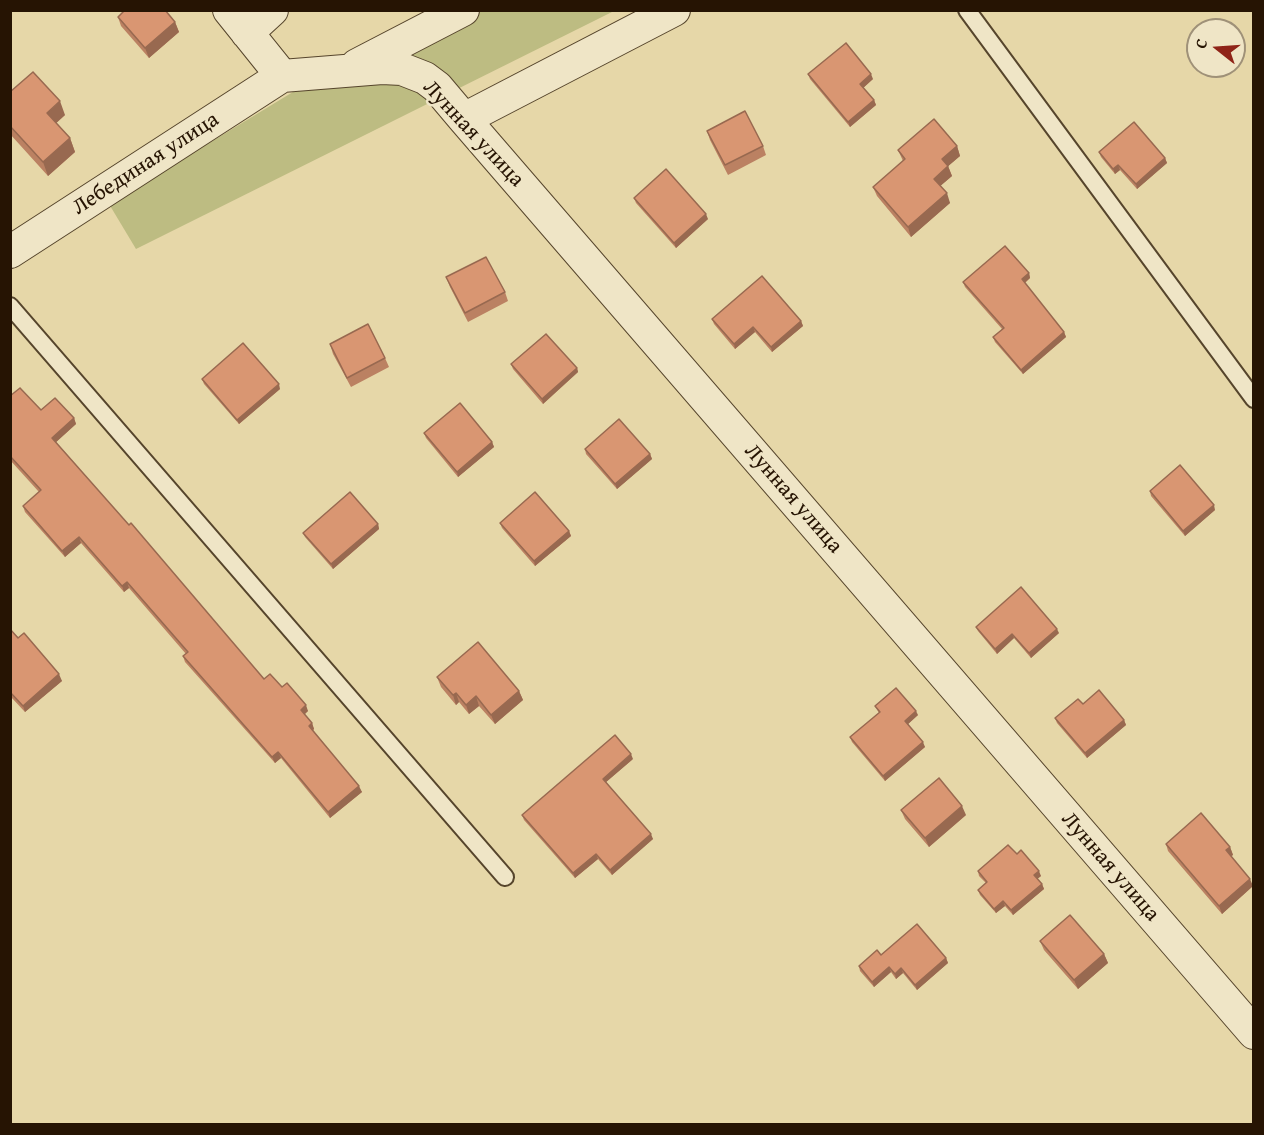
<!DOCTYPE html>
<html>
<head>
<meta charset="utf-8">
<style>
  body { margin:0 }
  #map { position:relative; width:1264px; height:1135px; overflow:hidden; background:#e6d7a8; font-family:"Gentium Book Plus",serif }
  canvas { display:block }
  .frame { position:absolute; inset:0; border:12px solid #261403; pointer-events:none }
  .north { position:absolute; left:1186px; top:18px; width:60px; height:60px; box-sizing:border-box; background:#efe5c6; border:2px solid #9f9178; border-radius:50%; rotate:287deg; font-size:16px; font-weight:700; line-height:24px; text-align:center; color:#261403 }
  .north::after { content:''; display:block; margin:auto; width:21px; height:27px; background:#8f2418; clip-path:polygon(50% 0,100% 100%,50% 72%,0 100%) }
</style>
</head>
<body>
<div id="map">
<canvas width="1264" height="1135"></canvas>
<div class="frame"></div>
<div class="north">С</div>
</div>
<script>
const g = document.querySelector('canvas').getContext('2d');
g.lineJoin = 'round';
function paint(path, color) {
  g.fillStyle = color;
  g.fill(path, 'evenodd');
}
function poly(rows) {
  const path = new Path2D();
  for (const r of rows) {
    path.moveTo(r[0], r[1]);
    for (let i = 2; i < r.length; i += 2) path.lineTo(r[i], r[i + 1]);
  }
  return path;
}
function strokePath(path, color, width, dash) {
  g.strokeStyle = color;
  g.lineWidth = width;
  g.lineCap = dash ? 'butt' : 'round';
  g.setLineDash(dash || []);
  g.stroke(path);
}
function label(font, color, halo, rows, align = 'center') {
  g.font = font + ' "Gentium Book Plus",serif';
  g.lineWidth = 5;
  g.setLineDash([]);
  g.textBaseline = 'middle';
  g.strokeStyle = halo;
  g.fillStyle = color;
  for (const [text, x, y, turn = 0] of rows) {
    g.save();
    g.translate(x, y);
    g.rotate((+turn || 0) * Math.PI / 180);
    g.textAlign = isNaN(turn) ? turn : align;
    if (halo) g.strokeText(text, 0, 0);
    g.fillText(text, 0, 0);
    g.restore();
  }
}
const green = poly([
  [445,11,614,11,136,249,109,204,329,70]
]);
const service = poly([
  [967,10,1254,399],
  [10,306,505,877]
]);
const minor = poly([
  [229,10,282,76],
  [247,33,272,10],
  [357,65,463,10],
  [464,119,674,10],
  [10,252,282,76,382,68,402,69,425,78,437,87,464,119,1254,1033]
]);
const wall = poly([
  [118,17,175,22,179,32,149,58,121,26],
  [808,74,873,79,863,88,874,100,876,105,850,127,810,79],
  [10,92,65,115,56,123,70,138,75,152,48,176,10,134],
  [707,131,763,146,766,155,728,175,710,140],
  [957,146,960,156,948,166,952,176,940,186,950,203,911,237,877,196,873,187,903,161,898,150],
  [1099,152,1165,158,1167,163,1137,189,1120,170,1115,174,1101,157],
  [634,198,708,219,676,248,636,203],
  [1029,273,1030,278,1025,283,1064,332,1066,337,1023,374,995,342,993,337,1002,329,965,287,963,282],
  [446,277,505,292,508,301,468,322,450,287],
  [712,319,801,321,803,326,772,352,755,332,735,349,714,324],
  [330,344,385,358,389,367,351,387,333,354],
  [511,364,577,368,578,372,543,404,513,369],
  [202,379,280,389,239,424,204,384],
  [10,396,41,410,74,418,76,424,56,442,264,679,282,687,308,711,304,714,312,723,314,729,313,730,362,792,330,818,281,758,275,763,185,662,183,656,186,654,129,588,124,592,81,543,65,557,25,512,23,506,39,492,10,460],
  [424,433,492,442,494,447,458,477,426,438],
  [585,449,650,454,652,459,617,489,586,454],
  [1150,491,1215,510,1185,536,1151,496],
  [500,523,569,531,571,536,535,566,502,528],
  [378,524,379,529,333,569,305,537,303,533],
  [976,627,1059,633,1031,658,1014,638,997,654,978,631],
  [10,629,62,681,25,712,10,696],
  [437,677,519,691,523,700,495,724,479,706,469,714,459,702,456,705,441,687],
  [875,706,918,715,908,724,925,747,885,781,852,742,850,737,879,713],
  [1055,718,1124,720,1126,725,1087,758,1057,723],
  [633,759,606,782,653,839,612,875,598,859,575,878,524,820,522,815],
  [901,810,966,815,929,847,905,819],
  [1166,844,1230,847,1233,855,1231,856,1253,886,1222,914,1168,851],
  [1017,854,1041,876,1037,879,1042,884,1044,889,1013,915,1005,906,996,913,980,895,978,890,986,883,979,876,978,871],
  [1040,941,1104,954,1108,963,1078,989,1044,950],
  [881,955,946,958,948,963,917,990,903,973,896,979,891,972,874,987,860,971,859,966]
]);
const shadedWall = poly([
  [175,22,179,32,149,58,145,48],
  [871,74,873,79,862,89,860,84],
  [874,100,876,105,850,127,848,122],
  [60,101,65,115,52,127,47,113],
  [70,138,75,152,48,176,43,162],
  [957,146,960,156,946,168,942,159],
  [1165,158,1167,163,1137,189,1136,184],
  [1118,165,1120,170,1115,174,1113,169],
  [948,166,952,176,938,188,934,179],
  [947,193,950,203,911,237,908,227],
  [706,214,708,219,676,248,674,243],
  [1029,273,1030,278,1023,284,1022,279],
  [801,321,803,326,772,352,771,347],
  [753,327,755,332,735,349,734,344],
  [1064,332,1066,337,1023,374,1021,370],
  [577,368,578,372,543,404,542,399],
  [279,384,280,389,239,424,237,420],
  [74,418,76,424,54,444,52,438],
  [492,442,494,447,458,477,457,472],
  [650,454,652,459,617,489,615,484],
  [1214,505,1215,510,1185,536,1183,531],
  [378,524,379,529,333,569,331,564],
  [569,531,571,536,535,566,534,561],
  [79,537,81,543,65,557,62,551],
  [127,582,129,588,124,592,122,586],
  [1057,629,1059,633,1031,658,1029,653],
  [1012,634,1014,638,997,654,995,649],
  [59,674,62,681,25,712,23,706],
  [519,691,523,700,495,724,491,715],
  [456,693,459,702,456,705,453,695],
  [476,696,479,706,469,714,466,705],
  [306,705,308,711,303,716,301,710],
  [916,711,918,715,907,725,905,721],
  [1124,720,1126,725,1087,758,1085,753],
  [312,723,314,729,311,732,309,726],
  [923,742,925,747,885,781,883,776],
  [278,752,281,758,275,763,272,757],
  [631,754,633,759,605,783,603,779],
  [359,786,362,792,330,818,328,812],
  [962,806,966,815,929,847,925,838],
  [651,834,653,839,612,875,610,870],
  [1230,847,1233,855,1228,858,1226,850],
  [596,854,598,859,575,878,573,873],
  [1039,871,1041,876,1036,880,1034,875],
  [1250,879,1253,886,1222,914,1219,906],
  [1042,884,1044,889,1013,915,1011,910],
  [1003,901,1005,906,996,913,994,909],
  [1104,954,1108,963,1078,989,1074,980],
  [946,958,948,963,917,990,915,985],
  [889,967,891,972,874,987,872,982],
  [901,968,903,973,896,979,895,974]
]);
const building = poly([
  [125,10,165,10,175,22,145,48,118,17,125,10],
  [846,43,871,74,860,84,874,100,848,122,808,74,846,43],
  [33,72,60,101,47,113,70,138,43,162,10,126,10,92,33,72],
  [745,111,763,146,725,165,707,131,745,111],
  [934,119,957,146,942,159,948,166,934,179,947,193,908,227,873,187,905,159,898,150,934,119],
  [1134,122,1165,158,1136,184,1118,165,1113,169,1099,152,1134,122],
  [666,169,706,214,674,243,634,198,666,169],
  [1005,246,1029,273,1022,279,1064,332,1021,370,993,337,1004,328,963,282,1005,246],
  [486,257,505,292,465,313,446,277,486,257],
  [762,276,801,321,771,347,753,327,734,344,712,319,762,276],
  [368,324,385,358,347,378,330,344,368,324],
  [546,334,577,368,542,399,511,364,546,334],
  [243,343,279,384,237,420,202,379,243,343],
  [20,388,41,410,55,398,74,418,52,438,129,525,131,523,264,679,270,674,282,687,287,683,306,705,301,710,312,723,309,726,359,786,328,812,278,752,272,757,183,656,188,652,127,582,122,586,79,537,62,551,23,506,41,490,10,456,10,396,20,388],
  [460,403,492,442,457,472,424,433,460,403],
  [619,419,650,454,615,484,585,449,619,419],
  [1180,465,1214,505,1183,531,1150,491,1180,465],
  [350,492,378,524,331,564,303,533,350,492],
  [535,492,569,531,534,561,500,523,535,492],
  [1021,587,1057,629,1029,653,1012,634,995,649,976,627,1021,587],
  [10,629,18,638,24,633,59,674,23,706,10,692,10,629],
  [478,642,519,691,491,715,476,696,466,705,456,693,453,695,437,677,478,642],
  [896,688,916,711,905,721,923,742,883,776,850,737,880,712,875,706,896,688],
  [1099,690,1124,720,1085,753,1055,718,1078,699,1083,704,1099,690],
  [615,735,631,754,603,779,651,834,610,870,596,854,573,873,522,815,615,735],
  [939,778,962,806,925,838,901,810,939,778],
  [1201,813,1230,847,1226,850,1250,879,1219,906,1166,844,1201,813],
  [1008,845,1017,854,1021,850,1039,871,1034,875,1042,884,1011,910,1003,901,994,909,978,890,987,882,978,871,1008,845],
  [1070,915,1104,954,1074,980,1040,941,1070,915],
  [917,924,946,958,915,985,901,968,895,974,889,967,872,982,859,966,877,950,881,955,917,924]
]);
const streetNames = [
  ["Лунная улица",473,134,47],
  ["Лебединая улица",146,164,-33],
  ["Лунная улица",793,499,49],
  ["Лунная улица",1110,867,49]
];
paint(green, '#bdbc82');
strokePath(service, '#56452c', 20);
strokePath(minor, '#56452c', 34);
strokePath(service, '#efe5c6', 16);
strokePath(minor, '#efe5c6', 32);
paint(wall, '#bb8162');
paint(shadedWall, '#986950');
paint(building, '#d99672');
strokePath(building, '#986950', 1.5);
label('22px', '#261403', '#efe5c6', streetNames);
</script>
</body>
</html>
